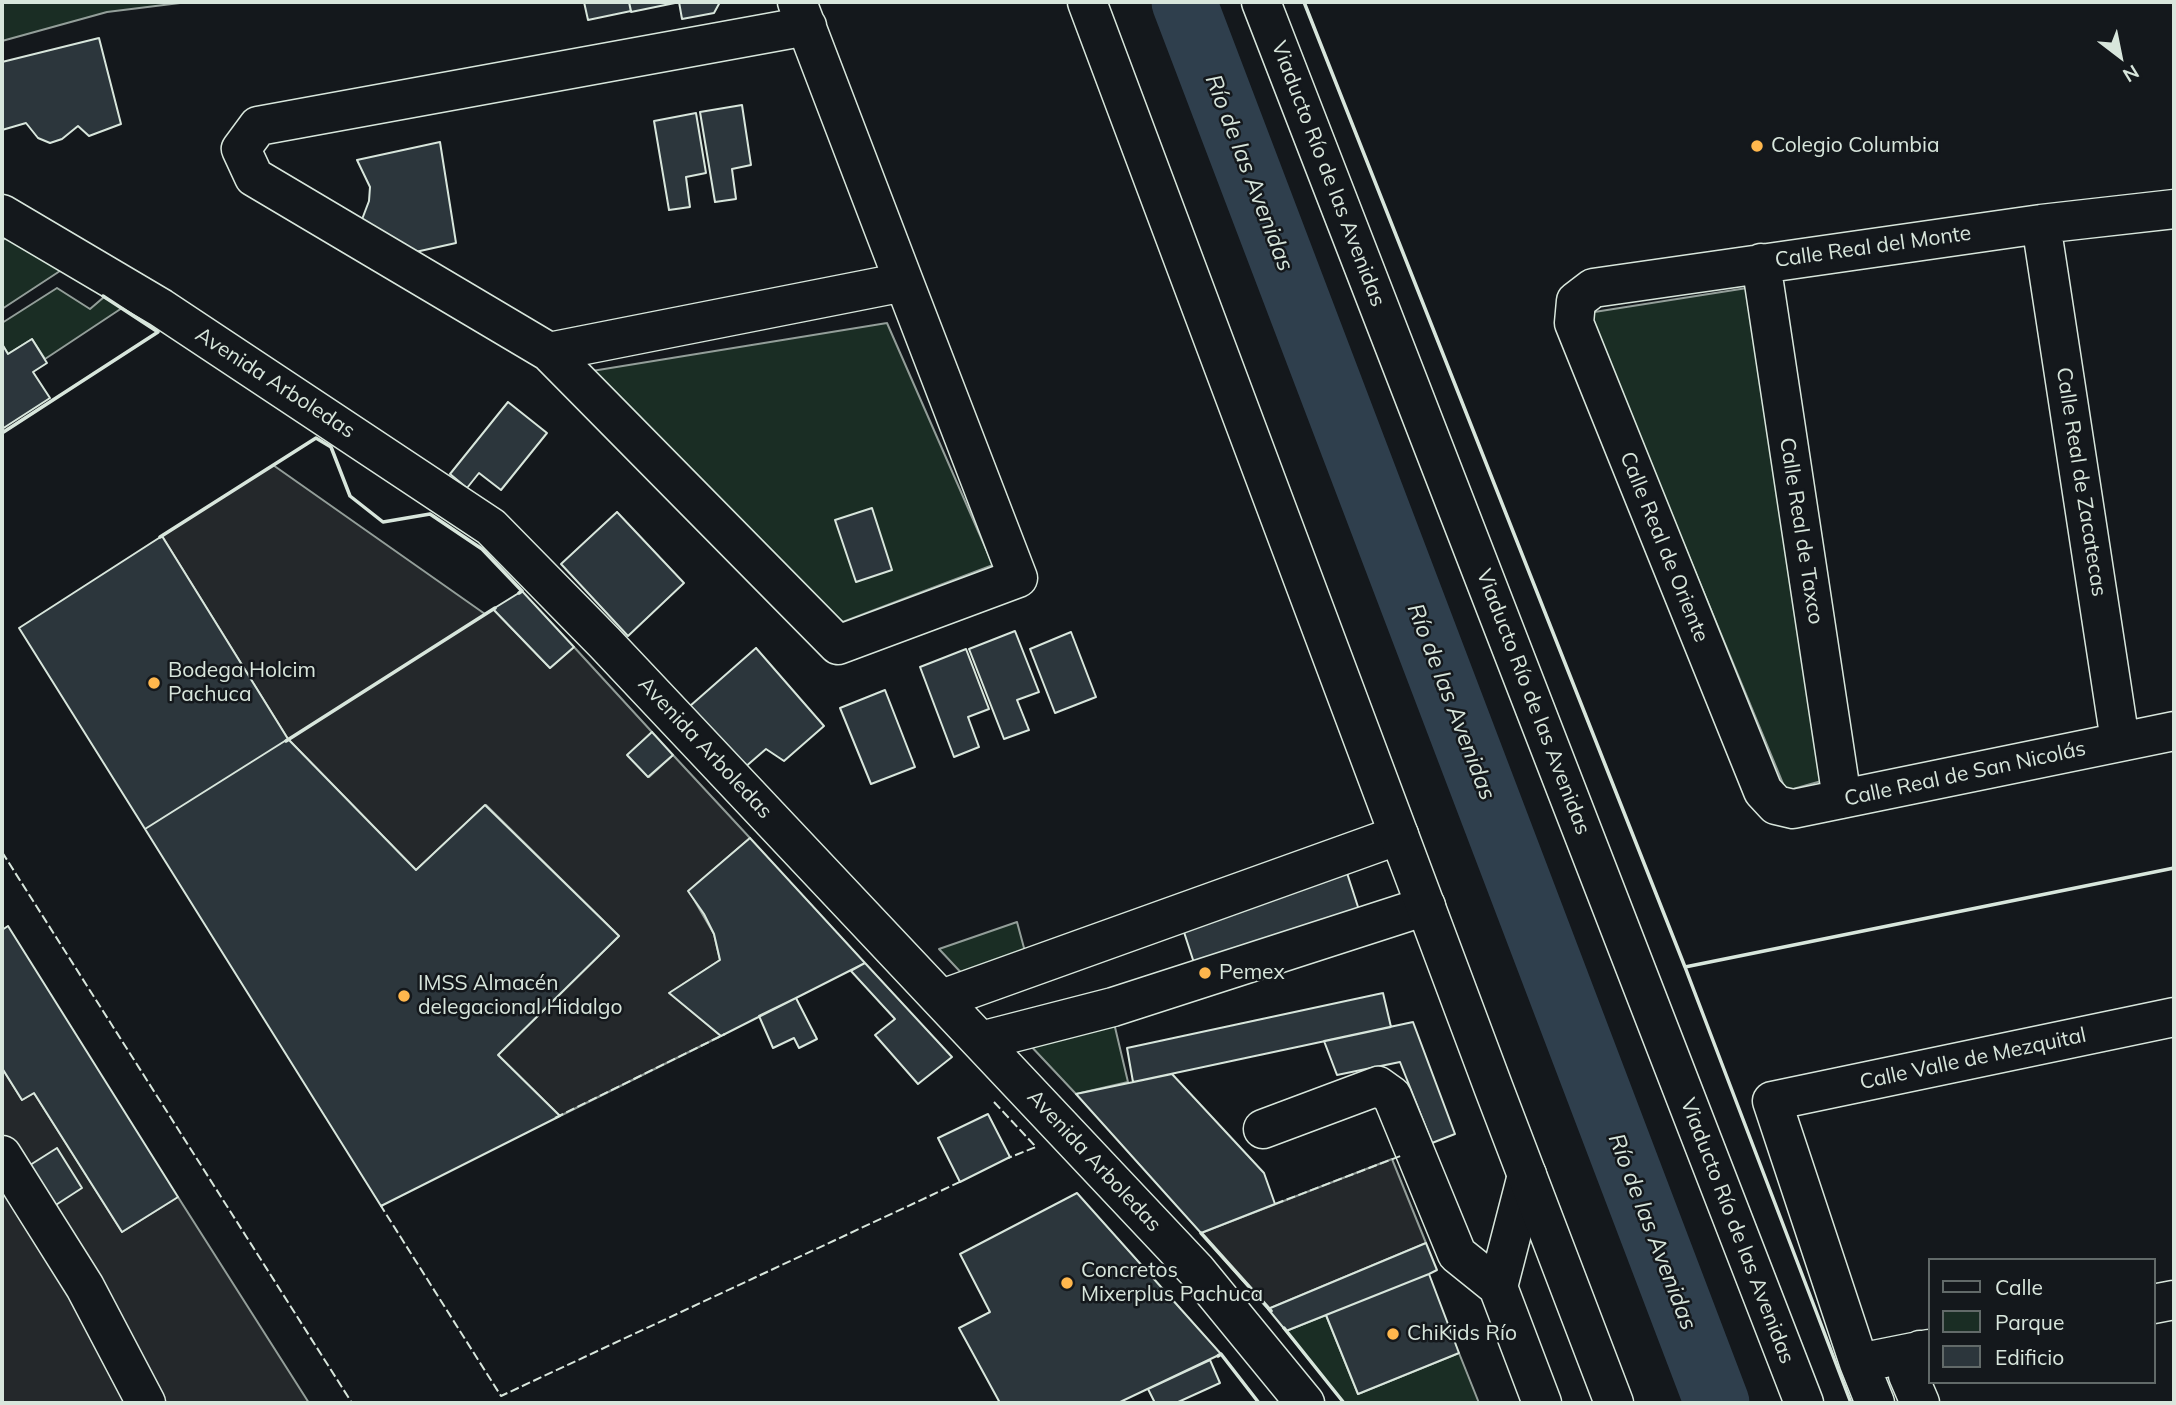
<!DOCTYPE html>
<html>
<head>
<meta charset="utf-8">
<style>
  body { margin:0 }
  #map { position:relative; width:2176px; height:1405px; overflow:hidden; background:#14181c; font-family:Mulish,sans-serif }
  canvas { display:block }
  .frame { position:absolute; inset:0; border:4px solid #d8e6dc; pointer-events:none }
  .legend { position:absolute; left:1928px; top:1258px; width:228px; height:126px; box-sizing:border-box; background:#14181c; border:2px solid #626a69; margin:0; padding:9px 12px; list-style:none; font-size:21px; color:#d8e6dc }
  .legend li { display:flex; align-items:center; gap:14px; height:35px }
  .legend b { width:35px; border:2px solid #626a69 }
  .north { position:absolute; left:2085px; top:21px; width:70px; height:70px; -webkit-text-stroke:5px #14181c; paint-order:stroke; rotate:148deg; font-size:19px; font-weight:700; line-height:28px; text-align:center; color:#d8e6dc }
  .north::after { content:''; display:block; margin:auto; width:24px; height:32px; background:#d8e6dc; clip-path:polygon(50% 0,100% 100%,50% 72%,0 100%) }
</style>
</head>
<body>
<div id="map">
<canvas width="2176" height="1405"></canvas>
<div class="frame"></div>
<ul class="legend">
<li><b style="height:9px;background:#14181c"></b>Calle</li>
<li><b style="height:19px;background:#1a2d24"></b>Parque</li>
<li><b style="height:19px;background:#2c363c"></b>Edificio</li>
</ul>
<div class="north">N</div>
</div>
<script>
const g = document.querySelector('canvas').getContext('2d');
g.lineJoin = 'round';
function paint(path, color) {
  g.fillStyle = color;
  g.fill(path, 'evenodd');
}
function poly(rows) {
  const path = new Path2D();
  for (const r of rows) {
    path.moveTo(r[0], r[1]);
    for (let i = 2; i < r.length; i += 2) path.lineTo(r[i], r[i + 1]);
  }
  return path;
}
function strokePath(path, color, width, dash) {
  g.strokeStyle = color;
  g.lineWidth = width;
  g.lineCap = dash ? 'butt' : 'round';
  g.setLineDash(dash || []);
  g.stroke(path);
}
function label(font, color, halo, rows, align = 'center') {
  g.font = font + ' Mulish,sans-serif';
  g.lineWidth = 5;
  g.setLineDash([]);
  g.textBaseline = 'middle';
  g.strokeStyle = halo;
  g.fillStyle = color;
  for (const [text, x, y, turn = 0] of rows) {
    g.save();
    g.translate(x, y);
    g.rotate((+turn || 0) * Math.PI / 180);
    g.textAlign = isNaN(turn) ? turn : align;
    if (halo) g.strokeText(text, 0, 0);
    g.fillText(text, 0, 0);
    g.restore();
  }
}
const green = poly([
  [2,2,188,2,107,12,2,41,2,2],
  [10,234,63,269,2,309,2,241,10,234],
  [57,288,90,309,104,297,122,308,45,359,32,339,8,354,2,344,2,323,57,288],
  [1747,288,1825,780,1786,791,1588,313,1747,288],
  [887,323,993,565,840,623,592,371,887,323],
  [1017,922,1027,959,967,979,939,949,1017,922],
  [1114,1023,1128,1082,1076,1094,1028,1043,1114,1023],
  [1326,1315,1358,1394,1459,1353,1479,1403,1344,1403,1286,1331,1326,1315]
]);
const parking = poly([
  [273,465,485,614,493,609,550,668,574,647,652,732,628,756,649,777,673,755,750,838,689,891,714,934,720,960,670,993,721,1036,560,1116,498,1055,619,936,486,805,416,870,288,739,162,536,273,465],
  [2,1068,22,1100,34,1093,122,1232,178,1197,309,1403,2,1403,2,1068],
  [1392,1159,1426,1243,1268,1309,1201,1233,1392,1159]
]);
const river = poly([
  [1184,2,1717,1403]
]);
const building = poly([
  [584,2,629,2,631,11,588,20,584,2],
  [629,2,674,2,675,3,631,12,629,2],
  [679,2,720,2,714,13,682,19,679,2],
  [99,38,121,124,89,136,78,126,62,139,50,143,38,138,26,123,2,130,2,62,99,38],
  [742,105,751,165,732,169,736,199,715,202,700,112,742,105],
  [696,113,706,173,686,177,690,207,669,210,654,121,696,113],
  [440,142,456,243,411,253,361,222,369,201,370,187,357,160,440,142],
  [32,339,47,363,33,372,50,398,2,429,2,344,8,354,32,339],
  [508,402,547,433,501,490,479,473,467,488,450,474,508,402],
  [872,508,892,570,856,582,835,520,872,508],
  [617,512,684,583,628,636,561,564,617,512],
  [162,536,288,739,145,829,19,628,162,536],
  [522,591,574,647,550,668,493,609,522,591],
  [1015,631,1039,692,1017,700,1029,730,1004,739,969,649,1015,631],
  [1071,632,1096,697,1055,713,1030,649,1071,632],
  [756,648,824,726,784,761,766,749,744,768,690,706,756,648],
  [966,649,989,709,968,717,979,747,954,757,920,667,966,649],
  [885,690,915,767,871,784,840,708,885,690],
  [652,732,673,755,648,777,627,755,652,732],
  [288,739,416,870,485,805,619,936,498,1055,560,1116,381,1206,145,829,288,739],
  [750,838,865,963,721,1036,669,993,720,960,714,934,704,914,688,891,750,838],
  [1347,873,1359,910,1195,966,1183,929,1347,873],
  [8,926,178,1197,122,1232,34,1093,22,1100,2,1068,2,930,8,926],
  [865,963,952,1057,918,1084,875,1035,895,1019,851,971,865,963],
  [1383,993,1391,1027,1133,1082,1127,1048,1383,993],
  [796,998,817,1039,799,1048,794,1038,773,1048,759,1016,796,998],
  [1413,1022,1455,1134,1432,1143,1400,1062,1337,1075,1324,1041,1413,1022],
  [1172,1074,1264,1173,1275,1204,1201,1233,1076,1094,1172,1074],
  [988,1114,1010,1157,960,1182,938,1138,988,1114],
  [57,1148,82,1188,45,1212,19,1172,57,1148],
  [1077,1193,1221,1354,1118,1403,1000,1403,959,1328,990,1312,960,1254,1077,1193],
  [1426,1243,1437,1270,1429,1274,1286,1331,1268,1309,1426,1243],
  [1429,1274,1459,1353,1358,1394,1326,1315,1429,1274],
  [1210,1360,1220,1383,1176,1403,1155,1403,1148,1389,1210,1360]
]);
const minor = poly([
  [797,2,904,282,1018,578,838,645,549,352,254,177,241,149,258,126,807,26],
  [2174,209,2041,224,1593,288,1576,301,1574,323,1763,791,1776,805,1793,809,2174,731],
  [2,214,161,308,491,527,605,643,1196,1270,1305,1403],
  [2041,224,2120,741],
  [1761,263,1842,799],
  [549,352,904,282],
  [942,999,1399,835],
  [981,1041,1113,1007,1426,906],
  [1263,1129,1378,1086,1392,1096,1457,1254,1498,1287],
  [2,1155,85,1287,146,1403],
  [1527,1175,1498,1287,1542,1403],
  [2153,1304,2174,1300],
  [1859,1363,1929,1349],
  [1875,1403,1859,1363,1772,1101,2174,1017],
  [1920,1403,1908,1375,1920,1350]
]);
const major = poly([
  [1087,2,1494,1089,1614,1403],
  [1261,2,1804,1403]
]);
const fence = poly([
  [2,852,352,1403],
  [994,1102,1036,1147,1008,1158],
  [555,1118,725,1034],
  [1275,1204,1403,1155],
  [383,1205,381,1206,501,1396,964,1180]
]);
const wall = poly([
  [1304,2,1685,967,2174,868],
  [2,433,158,332,103,296],
  [160,537,316,438,331,447,350,496,383,522,430,514,482,549,522,591,519,593],
  [286,741,495,608],
  [1685,967,1851,1403],
  [1201,1233,1271,1311],
  [1284,1328,1344,1403],
  [1218,1356,1221,1354,1259,1403]
]);
const markers = [
  [1757,146,7,"#ffb74d"],
  [154,683,7,"#ffb74d"],
  [1205,973,7,"#ffb74d"],
  [404,996,7,"#ffb74d"],
  [1067,1283,7,"#ffb74d"],
  [1393,1334,7,"#ffb74d"]
];
const poiNames = [
  ["Colegio Columbia",1771,146],
  ["Bodega Holcim",168,671],
  ["Pachuca",168,695],
  ["Pemex",1219,973],
  ["IMSS Almacén",418,984],
  ["delegacional Hidalgo",418,1008],
  ["Concretos",1081,1271],
  ["Mixerplus Pachuca",1081,1295],
  ["ChiKids Río",1407,1334]
];
const streetNames = [
  ["Viaducto Río de las Avenidas",1328,174,69],
  ["Calle Real del Monte",1873,247,-8],
  ["Avenida Arboledas",275,383,33],
  ["Calle Real de Zacatecas",2081,482,81],
  ["Calle Real de Taxco",1801,531,81],
  ["Calle Real de Oriente",1664,547,68],
  ["Viaducto Río de las Avenidas",1533,702,69],
  ["Avenida Arboledas",705,748,47],
  ["Calle Real de San Nicolás",1965,774,-12],
  ["Calle Valle de Mezquital",1973,1059,-12],
  ["Avenida Arboledas",1094,1161,47],
  ["Viaducto Río de las Avenidas",1737,1231,69]
];
const waterNames = [
  ["Río de las Avenidas",1249,173,69],
  ["Río de las Avenidas",1451,702,69],
  ["Río de las Avenidas",1652,1232,69]
];
paint(green, '#1a2d24');
strokePath(green, '#939e99', 2);
paint(parking, '#24282b');
strokePath(parking, '#939e99', 2);
strokePath(river, '#2f3f4d', 65);
paint(building, '#2c363c');
strokePath(building, '#d8e6dc', 2);
strokePath(minor, '#d8e6dc', 41);
strokePath(major, '#d8e6dc', 41);
strokePath(minor, '#14181c', 38);
strokePath(major, '#14181c', 38);
strokePath(fence, '#d8e6dc', 2, [9, 3.5]);
strokePath(wall, '#d8e6dc', 3.5);
for (const [x, y, r, color] of markers) {
  const dot = new Path2D();
  dot.arc(x, y, r, 0, 2 * Math.PI);
  g.fillStyle = color;
  g.fill(dot);
  strokePath(dot, '#14181c', 2.5);
}
label('21px', '#d8e6dc', '#14181c', poiNames, 'left');
label('21px', '#d8e6dc', '#14181c', streetNames);
label('italic 23px', '#d8e6dc', '#14181c', waterNames);
</script>
</body>
</html>
